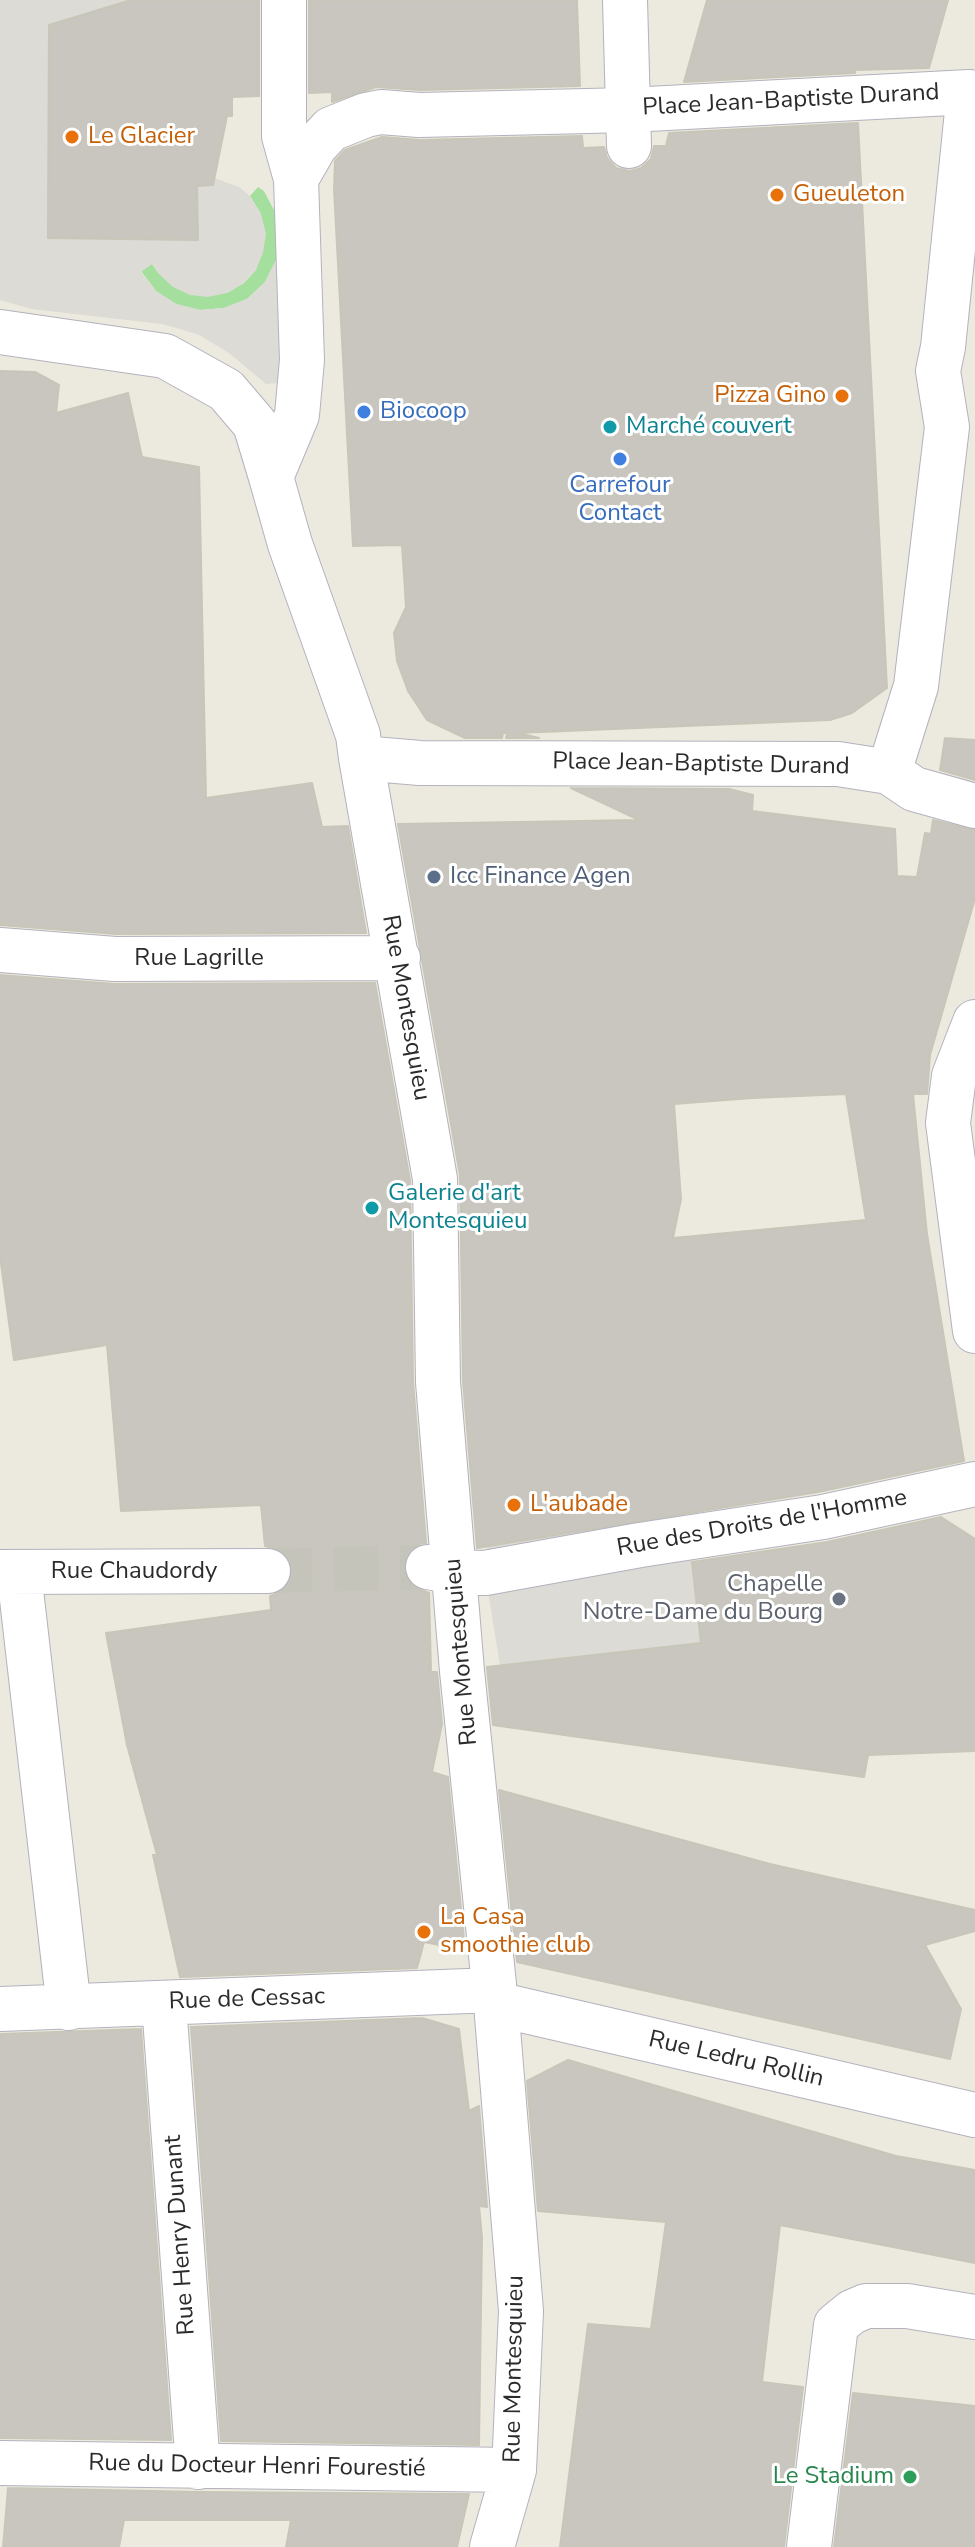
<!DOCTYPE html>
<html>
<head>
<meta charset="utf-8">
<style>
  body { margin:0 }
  canvas { display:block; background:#eceade }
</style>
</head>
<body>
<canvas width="975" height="2547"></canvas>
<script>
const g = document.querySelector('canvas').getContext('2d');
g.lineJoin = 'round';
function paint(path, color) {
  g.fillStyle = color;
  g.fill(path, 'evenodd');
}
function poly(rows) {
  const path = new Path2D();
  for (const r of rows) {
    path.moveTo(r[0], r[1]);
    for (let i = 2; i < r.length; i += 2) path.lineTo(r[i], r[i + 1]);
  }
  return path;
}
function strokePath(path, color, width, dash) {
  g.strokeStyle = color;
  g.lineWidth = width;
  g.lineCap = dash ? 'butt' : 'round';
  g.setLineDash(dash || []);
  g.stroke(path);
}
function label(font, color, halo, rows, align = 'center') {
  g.font = font + ' "Nunito Sans",sans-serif';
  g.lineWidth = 6;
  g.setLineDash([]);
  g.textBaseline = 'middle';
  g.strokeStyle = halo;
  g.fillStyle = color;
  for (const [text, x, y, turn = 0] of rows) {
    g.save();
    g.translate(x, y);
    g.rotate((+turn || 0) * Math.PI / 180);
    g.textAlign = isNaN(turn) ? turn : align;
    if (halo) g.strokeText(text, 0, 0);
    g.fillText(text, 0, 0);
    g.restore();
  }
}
const green = poly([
  [258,187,264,191,275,212,280,236,276,260,265,282,247,299,224,308,200,310,176,304,156,291,141,271,152,264,159,274,227,293,244,283,256,270,261,214,250,196]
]);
const plaza = poly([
  [0,0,131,0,49,25,48,238,198,239,197,186,213,185,214,178,239,187,250,196,261,214,266,234,263,253,256,270,243,283,227,293,208,297,190,295,173,287,159,274,152,264,141,272,156,291,176,304,200,310,224,308,247,299,265,282,276,260,282,360,279,383,266,384,229,353,199,335,180,329,162,324,31,309,0,300],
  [685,1513,692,1564,698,1564,704,1645,500,1665,485,1573,487,1547]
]);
const building = poly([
  [131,0,259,0,259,96,232,97,232,116,227,116,213,185,197,186,198,240,48,238,49,25,131,0],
  [309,0,577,0,580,86,420,90,376,87,332,102,332,92,309,93,309,0],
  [707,0,948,0,929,68,855,70,855,73,684,82,707,0],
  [858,123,887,688,852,713,830,720,518,733,539,738,506,738,507,733,503,733,502,738,465,738,427,720,408,691,397,661,394,633,406,607,402,545,353,546,334,189,335,161,345,150,382,137,420,140,582,136,583,148,604,147,607,158,616,168,630,171,641,168,651,159,654,146,666,146,669,133,858,123],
  [0,371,35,372,59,385,56,413,128,393,142,457,199,467,206,798,312,783,322,827,348,826,366,933,116,934,0,925,0,371],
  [945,738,975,740,975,780,940,770,945,738],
  [571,788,729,789,753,795,752,811,895,829,897,876,917,877,925,833,931,834,933,820,975,830,975,898,930,1055,927,1094,913,1094,927,1234,964,1461,818,1492,477,1548,463,1381,460,1175,398,824,639,820,571,788],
  [846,1094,866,1220,673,1238,681,1199,674,1104,752,1098,846,1094],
  [0,975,115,984,375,983,410,1181,413,1382,426,1543,419,1544,409,1551,404,1562,404,1575,412,1586,429,1593,431,1672,437,1672,442,1724,432,1772,448,1777,465,1950,424,1942,417,1968,180,1977,153,1855,157,1855,127,1745,106,1633,271,1610,270,1596,281,1592,289,1584,293,1570,289,1558,281,1550,265,1546,261,1505,121,1511,107,1345,14,1360,0,1256,0,975],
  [941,1517,975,1539,975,1751,868,1755,864,1777,493,1725,487,1667,701,1643,692,1562,827,1542,941,1517],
  [499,1790,770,1864,975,1910,975,1931,925,1945,961,2009,950,2059,517,1962,499,1790],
  [422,2018,459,2029,469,2111,479,2106,487,2207,479,2206,482,2237,479,2445,221,2441,191,2027,422,2018],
  [141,2029,171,2440,0,2438,0,2034,141,2029],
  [568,2060,896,2156,975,2170,975,2263,780,2225,762,2382,803,2387,784,2547,560,2547,588,2324,651,2329,666,2222,538,2211,527,2081,568,2060],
  [853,2393,975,2406,975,2547,834,2547,853,2393],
  [8,2488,199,2492,469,2494,457,2547,286,2547,291,2520,124,2520,119,2547,3,2547,8,2488]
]);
const minorTunnel = poly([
  [268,1571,428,1567]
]);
const pedestrian = poly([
  [625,0,629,146],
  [284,106,284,0]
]);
const minor = poly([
  [284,106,284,136,296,179,302,360,297,415,271,477,290,544,358,735,361,758,420,763,838,764,889,772,916,686,947,427,938,371,943,347,969,92,629,110,419,115,381,112,366,115,331,129,315,146,296,179],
  [0,332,165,356,226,390,255,424,271,477],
  [361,758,435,1179,438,1382,462,1671,496,2004,521,2311,514,2470,492,2547],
  [889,772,914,789,975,806],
  [0,950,115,959,398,958],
  [975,1022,954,1076,948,1123,975,1331],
  [428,1567,455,1572,485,1573,640,1545,823,1517,975,1484],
  [0,1572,268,1571],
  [19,1573,69,2008],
  [164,2004,198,2467],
  [496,2004,975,2115],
  [0,2009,494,1990],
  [0,2463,514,2470],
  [809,2547,836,2325,852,2312,866,2306,907,2306,975,2317]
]);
const markers = [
  [72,137,8,"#e8710a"],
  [777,195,8,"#e8710a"],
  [842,396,8,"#e8710a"],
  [364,412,8,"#3f7fe0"],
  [610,427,8,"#0f9aa8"],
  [620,459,8,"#3f7fe0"],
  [434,877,8,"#5c6f8a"],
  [372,1208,8,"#0f9aa8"],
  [514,1505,8,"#e8710a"],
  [839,1599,8,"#6b7280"],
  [424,1932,8,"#e8710a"],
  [910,2477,8,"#2e9e5b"]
];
const streetNames = [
  ["Place Jean-Baptiste Durand",791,101,-3],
  ["Place Jean-Baptiste Durand",701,765,1],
  ["Rue Lagrille",199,959],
  ["Rue Montesquieu",405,1008,80],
  ["Rue des Droits de l'Homme",762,1524,-10],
  ["Rue Chaudordy",134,1572],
  ["Rue Montesquieu",462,1652,-95],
  ["Rue de Cessac",247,2000,-2],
  ["Rue Ledru Rollin",736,2060,13],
  ["Rue Henry Dunant",181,2235,-94],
  ["Rue Montesquieu",515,2369,-89],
  ["Rue du Docteur Henri Fourestié",257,2467,1]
];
const foodNames = [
  ["Le Glacier",88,137],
  ["Gueuleton",793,195],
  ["Pizza Gino",826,396,"right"],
  ["L'aubade",530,1505],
  ["La Casa",440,1918],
  ["smoothie club",440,1946]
];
const shopNames = [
  ["Biocoop",380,412],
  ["Carrefour",620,486,"center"],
  ["Contact",620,514,"center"]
];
const cultureNames = [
  ["Marché couvert",626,427],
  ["Galerie d'art",388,1194],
  ["Montesquieu",388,1222]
];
const serviceNames = [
  ["Icc Finance Agen",450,877]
];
const worshipNames = [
  ["Chapelle",823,1585],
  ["Notre-Dame du Bourg",823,1613]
];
const leisureNames = [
  ["Le Stadium",894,2477]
];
paint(green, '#a4df9e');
paint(plaza, '#dcdbd5');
paint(building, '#c8c6be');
strokePath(building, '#c7c6b8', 2);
strokePath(minorTunnel, '#c5c4ba', 44, [44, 22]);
strokePath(pedestrian, '#b3b2be', 46);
strokePath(minor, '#b3b2be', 46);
strokePath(pedestrian, '#fff', 44);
strokePath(minor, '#fff', 44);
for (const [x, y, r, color] of markers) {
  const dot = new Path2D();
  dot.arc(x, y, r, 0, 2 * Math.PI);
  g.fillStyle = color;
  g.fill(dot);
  strokePath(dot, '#fff', 3);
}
label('24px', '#2b2b2b', '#fff', streetNames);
label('24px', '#c56008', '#fff', foodNames, 'left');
label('24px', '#366cbe', '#fff', shopNames, 'left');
label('24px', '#0d838f', '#fff', cultureNames, 'left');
label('24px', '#4e5e75', '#fff', serviceNames, 'left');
label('24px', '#5b616d', '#fff', worshipNames, 'right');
label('24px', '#27864d', '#fff', leisureNames, 'right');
</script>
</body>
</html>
